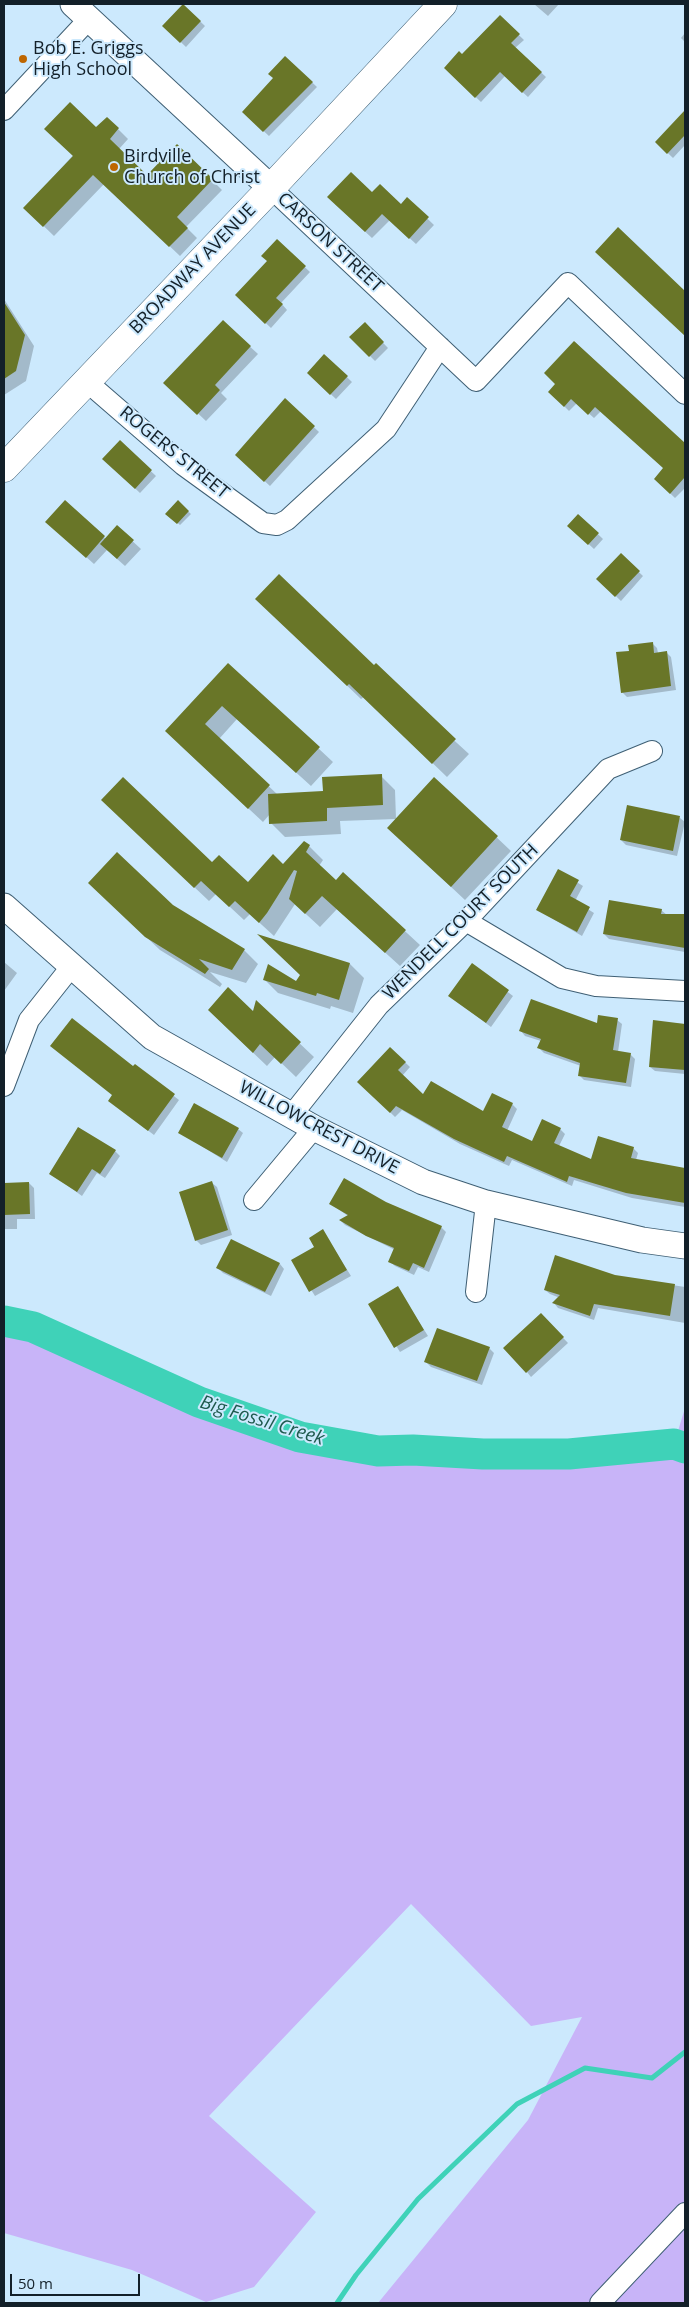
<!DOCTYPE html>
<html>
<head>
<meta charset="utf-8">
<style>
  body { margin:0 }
  #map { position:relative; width:689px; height:2307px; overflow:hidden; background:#cce9fd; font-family:"Open Sans",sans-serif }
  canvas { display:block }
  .frame { position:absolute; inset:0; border:5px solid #132029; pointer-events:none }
  .scale { position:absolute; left:10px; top:2274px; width:130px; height:22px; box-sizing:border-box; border:2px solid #132029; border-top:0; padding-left:6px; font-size:15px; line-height:18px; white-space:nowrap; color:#132029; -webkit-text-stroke:4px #cce9fd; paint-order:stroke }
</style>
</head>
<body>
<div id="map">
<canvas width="689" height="2307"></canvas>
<div class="frame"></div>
<div class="scale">50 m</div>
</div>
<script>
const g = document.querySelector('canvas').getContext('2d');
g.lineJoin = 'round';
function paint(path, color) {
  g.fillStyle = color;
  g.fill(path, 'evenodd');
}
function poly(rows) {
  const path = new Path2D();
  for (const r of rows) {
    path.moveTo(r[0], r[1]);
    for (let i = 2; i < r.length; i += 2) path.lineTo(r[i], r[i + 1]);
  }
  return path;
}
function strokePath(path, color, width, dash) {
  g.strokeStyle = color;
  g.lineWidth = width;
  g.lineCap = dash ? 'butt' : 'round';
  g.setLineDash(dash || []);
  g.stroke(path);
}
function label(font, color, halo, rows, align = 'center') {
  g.font = font + ' "Open Sans",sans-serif';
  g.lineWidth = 4;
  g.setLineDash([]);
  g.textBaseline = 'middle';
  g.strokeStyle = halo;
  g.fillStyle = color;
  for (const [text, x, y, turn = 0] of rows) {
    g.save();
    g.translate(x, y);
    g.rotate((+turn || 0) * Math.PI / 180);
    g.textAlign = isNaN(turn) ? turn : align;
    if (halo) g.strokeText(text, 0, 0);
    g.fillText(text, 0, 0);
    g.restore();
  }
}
const green = poly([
  [4,1321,33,1327,199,1402,300,1437,378,1451,413,1450,483,1454,569,1454,674,1444,685,1408,685,2303,378,2303,528,2120,582,2017,531,2026,411,1904,209,2116,316,2212,254,2287,206,2302,132,2270,4,2233]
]);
const shadow = poly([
  [534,4,559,4,548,16],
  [183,5,205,26,186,47,164,26],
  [500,17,524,40,515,48,546,77,528,97,505,76,481,102,445,68,462,56],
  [685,33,685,42,681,38],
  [285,57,317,87,269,136,243,112,275,78],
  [684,113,685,145,673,158,656,142],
  [107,118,128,139,119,149,147,177,212,180,222,190,186,227,197,238,180,256,104,184,54,236,25,208],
  [372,194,401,206,407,199,434,225,416,244,390,220,372,238,335,204],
  [277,241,310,272,281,303,287,310,271,328,236,295,268,261],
  [4,299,34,346,26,381,4,395],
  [223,322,258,354,221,393,227,399,206,421,173,390],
  [365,324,388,348,375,361,351,337],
  [575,342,685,445,685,490,684,489,675,498,655,479,665,468,601,411,594,418,577,403,569,411,550,392,557,384],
  [325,356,352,382,336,399,308,373],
  [285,400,319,432,270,486,236,455],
  [120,442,156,476,140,493,104,459],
  [65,502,106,539,117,527,141,549,125,566,107,550,94,564,55,529],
  [178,502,191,514,180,525,167,514],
  [578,515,603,539,594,549,569,526],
  [621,555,643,576,621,601,598,579],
  [271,613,374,667,469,754,447,777,364,697,361,699],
  [652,643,657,648,658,653,666,652,671,657,676,690,627,697,622,692,630,652],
  [228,664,333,762,311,786,237,719,219,739,278,795,324,793,381,776,395,790,396,819,340,821,341,834,285,837,271,823,270,814,263,822,180,745],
  [434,778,511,851,465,900,402,841],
  [117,814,248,884,283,866,309,846,323,860,319,866,336,882,343,874,420,945,400,966,337,909,320,927,295,904,274,936,250,914,244,920,216,894,209,901],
  [680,818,685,822,677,856,626,845,621,840],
  [559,871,583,886,575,901,594,913,582,936,538,910],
  [104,897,173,906,244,950,258,964,246,983,210,972,222,984,220,987,160,950],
  [661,910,667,915,685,915,685,952,609,939,604,934],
  [262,937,350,964,364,978,353,1013,331,1006,330,1009,278,993,264,979,296,983,302,976],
  [4,962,17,973,4,991],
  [472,965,513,996,491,1027,455,1000],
  [257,1003,314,1057,296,1077,275,1057,267,1066,223,1024,254,1013],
  [617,1020,622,1024,618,1052,630,1054,635,1059,631,1087,584,1080,579,1075,581,1066,544,1053,539,1048,541,1041,525,1036,521,1031,598,1024],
  [654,1022,685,1024,685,1074,655,1071,650,1067],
  [390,1048,410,1067,402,1076,423,1096,483,1113,492,1095,512,1104,517,1109,507,1131,533,1143,560,1129,565,1134,559,1146,592,1161,633,1148,638,1153,636,1160,685,1169,685,1207,632,1198,574,1180,572,1186,512,1160,509,1166,460,1144,402,1110,395,1117,359,1082],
  [135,1066,179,1100,154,1135,109,1101],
  [238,1129,243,1133,227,1162,179,1132],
  [115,1151,120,1156,105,1178,97,1173,82,1196,50,1173],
  [29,1183,34,1188,35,1219,17,1219,17,1229,4,1229,4,1184],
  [212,1183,217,1187,232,1235,201,1245,196,1240],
  [331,1204,386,1204,441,1227,446,1232,429,1272,418,1267,414,1275,395,1266,390,1262,395,1250,345,1225,341,1221,348,1216],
  [323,1231,351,1276,315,1296,293,1261,316,1248],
  [280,1264,284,1269,271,1296,223,1273,218,1268],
  [614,1276,685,1287,685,1323,598,1308,594,1320,558,1308,554,1303,560,1298,550,1294,545,1290],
  [397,1287,428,1336,400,1352,370,1304],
  [541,1315,568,1343,531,1377,527,1372],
  [489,1348,494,1353,482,1385,431,1367,426,1362]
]);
const stream = poly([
  [337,2303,356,2275,418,2199,517,2104,585,2068,652,2078,685,2052]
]);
const river = poly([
  [4,1321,33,1327,199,1402,300,1437,378,1451,413,1450,483,1454,569,1454,674,1444,685,1448]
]);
const building = poly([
  [183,4,201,21,180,43,162,26],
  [500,15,520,34,511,43,542,72,522,93,500,72,475,98,444,68,459,51,462,54],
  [285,56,313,82,263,132,242,112,273,78,268,74],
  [70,102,96,127,107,117,119,128,110,139,147,175,177,144,213,179,177,217,188,228,169,247,93,175,43,227,23,208,73,156,44,129],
  [685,110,685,135,667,154,655,142],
  [351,172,372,192,380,184,401,204,407,197,429,217,409,239,382,214,365,232,327,197],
  [618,227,685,291,685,336,595,252],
  [277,239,306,266,276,298,283,304,265,324,235,295,267,261,261,256],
  [4,302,25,335,16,371,4,379],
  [223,320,251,346,215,385,220,390,197,415,163,383],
  [365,322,384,342,369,357,349,337],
  [574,341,685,443,685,477,670,494,654,479,663,468,595,407,588,415,571,399,564,407,548,392,555,384,544,373],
  [324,354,348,376,330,395,307,373],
  [285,398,315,426,264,482,235,455],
  [120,440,152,470,135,489,102,459],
  [65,500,105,536,86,558,45,522],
  [178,500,189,511,177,524,165,514],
  [578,514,599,533,588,545,567,526],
  [117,525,134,540,117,559,100,544],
  [621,553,640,571,615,597,596,579],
  [279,574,374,665,376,663,456,739,432,764,349,684,347,686,255,599],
  [653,642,654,653,667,651,671,686,621,693,616,652,629,651,628,645],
  [228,663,320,747,296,773,222,706,205,724,270,785,248,809,165,731],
  [382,774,383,805,327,808,327,821,269,824,268,794,323,791,322,777],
  [123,777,212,862,219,855,248,882,273,854,283,864,304,841,310,845,306,852,336,880,343,872,406,930,385,953,322,896,305,914,289,899,297,871,294,870,267,913,259,923,235,901,229,907,201,881,194,888,101,800],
  [434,777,498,836,451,887,387,828],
  [627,805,680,816,673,851,620,840],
  [117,852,173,905,245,949,232,970,199,959,209,969,205,974,145,937,88,883],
  [558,869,579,880,570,896,590,907,577,932,536,910],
  [609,900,662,909,661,914,685,914,685,948,603,934],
  [257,934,350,963,339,1000,317,993,316,996,263,980,268,964,296,981,300,975],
  [472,963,509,990,486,1023,448,996],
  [228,987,253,1011,256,1000,301,1042,281,1064,260,1044,253,1053,208,1010],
  [531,999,597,1023,598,1015,618,1018,613,1050,631,1053,626,1083,578,1076,580,1063,537,1048,541,1039,519,1031],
  [72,1018,133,1066,135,1064,175,1094,148,1131,108,1101,112,1095,50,1046],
  [653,1020,685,1024,685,1070,649,1067],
  [390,1047,406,1062,398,1070,423,1094,431,1081,483,1111,492,1093,513,1103,502,1127,532,1141,542,1119,561,1128,554,1143,591,1159,598,1136,634,1147,631,1158,685,1168,685,1203,626,1193,569,1176,567,1182,507,1156,504,1162,454,1139,396,1106,390,1113,357,1082],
  [194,1103,239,1128,222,1158,178,1133],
  [78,1127,116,1150,100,1174,92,1169,77,1192,49,1174],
  [344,1178,386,1202,442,1226,424,1268,413,1263,409,1271,388,1262,394,1248,366,1236,339,1220,348,1215,329,1204],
  [212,1181,228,1230,195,1241,179,1192],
  [29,1182,30,1214,4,1215,4,1183],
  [323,1229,347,1270,309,1292,291,1260,314,1247,309,1238],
  [231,1239,280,1263,265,1292,216,1268],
  [555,1255,615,1275,675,1284,670,1316,594,1304,590,1316,552,1303,560,1295,544,1290],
  [398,1286,424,1330,394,1348,368,1304],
  [541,1313,564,1337,526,1373,503,1348],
  [437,1328,490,1347,477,1381,424,1362]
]);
const minor = poly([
  [4,110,89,19],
  [271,188,476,381,568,283,685,394],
  [86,381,183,465,263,523,277,525,287,520,386,429,440,347],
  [466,921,562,978,596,986,685,991],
  [4,1086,29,1020,71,967],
  [291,1116,379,1005,466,921,608,769,652,751],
  [254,1200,314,1128],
  [476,1292,486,1203],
  [600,2303,685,2213]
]);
const tertiary = poly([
  [73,4,271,188],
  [4,906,152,1037,314,1128,423,1182,486,1203,642,1240,685,1246]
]);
const secondary = poly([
  [4,468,271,188,443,4]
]);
const markers = [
  [23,59,5,"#be6600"],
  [114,167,5,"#be6600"]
];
const poiNames = [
  ["Bob E. Griggs",33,49],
  ["High School",33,70],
  ["Birdville",124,157],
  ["Church of Christ",124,178]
];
const streetNames = [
  ["CARSON STREET",330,243,43],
  ["BROADWAY AVENUE",193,269,-46],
  ["ROGERS STREET",174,453,39],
  ["WENDELL COURT SOUTH",461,922,-45],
  ["WILLOWCREST DRIVE",319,1128,28]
];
const waterNames = [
  ["Big Fossil Creek",262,1421,17]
];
paint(green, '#c8b4f8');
paint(shadow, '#0003');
strokePath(stream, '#3fd2b8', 5);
strokePath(river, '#3fd2b8', 31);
paint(building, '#697628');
strokePath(minor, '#3f5f74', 22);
strokePath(tertiary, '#3f5f74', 27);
strokePath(secondary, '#3f5f74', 29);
strokePath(minor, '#fff', 20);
strokePath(tertiary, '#fff', 25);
strokePath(secondary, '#fff', 28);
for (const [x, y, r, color] of markers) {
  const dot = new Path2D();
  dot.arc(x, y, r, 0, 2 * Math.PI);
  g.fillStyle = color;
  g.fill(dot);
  strokePath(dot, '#cce9fd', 2);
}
label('18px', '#132029', '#cce9fd', poiNames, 'left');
label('18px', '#132029', '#cce9fd', streetNames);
label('italic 19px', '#1e594d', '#cce9fd', waterNames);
</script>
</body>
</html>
